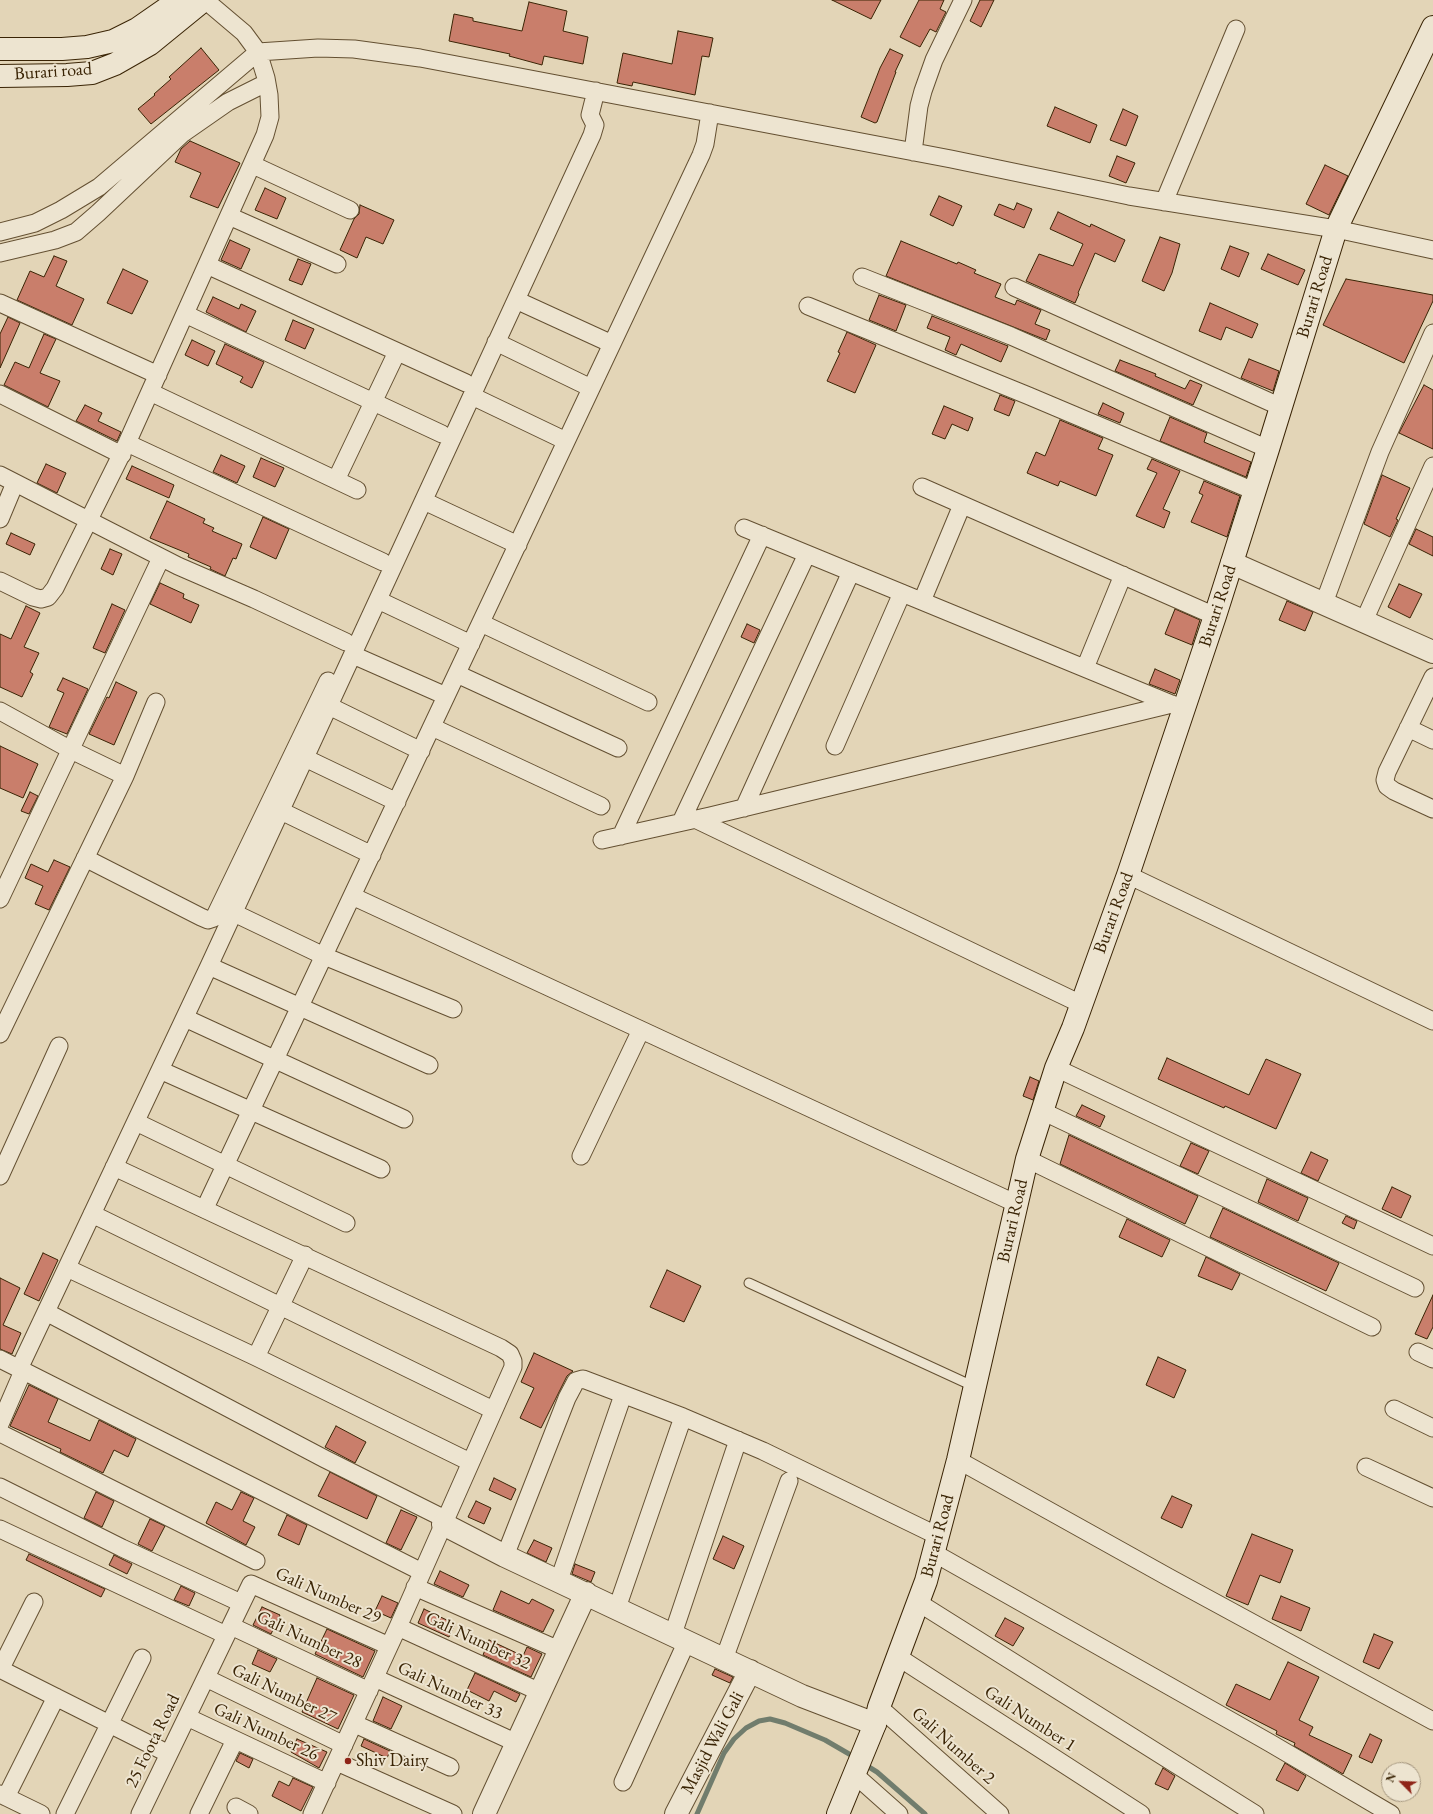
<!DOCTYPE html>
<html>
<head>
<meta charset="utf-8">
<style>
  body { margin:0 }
  #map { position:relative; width:1433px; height:1814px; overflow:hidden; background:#e3d5b7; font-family:"EB Garamond",serif }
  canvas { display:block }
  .north { position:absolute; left:1381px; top:1762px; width:40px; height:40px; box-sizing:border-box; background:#ede4d0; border:1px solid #a5977f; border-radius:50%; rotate:294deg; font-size:11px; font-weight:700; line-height:16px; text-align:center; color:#3a2405 }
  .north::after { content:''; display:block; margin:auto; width:14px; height:18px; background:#8f2418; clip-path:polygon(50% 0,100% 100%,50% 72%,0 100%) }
</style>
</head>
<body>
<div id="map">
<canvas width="1433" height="1814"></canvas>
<div class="north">N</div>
</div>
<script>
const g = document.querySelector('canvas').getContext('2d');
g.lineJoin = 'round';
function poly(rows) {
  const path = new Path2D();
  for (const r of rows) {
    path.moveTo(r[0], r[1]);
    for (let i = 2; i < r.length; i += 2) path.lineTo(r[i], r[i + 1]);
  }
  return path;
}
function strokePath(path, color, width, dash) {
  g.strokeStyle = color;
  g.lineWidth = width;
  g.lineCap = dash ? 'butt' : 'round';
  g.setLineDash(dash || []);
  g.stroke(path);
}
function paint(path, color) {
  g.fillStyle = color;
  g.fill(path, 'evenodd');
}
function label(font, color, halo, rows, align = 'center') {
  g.font = font + ' "EB Garamond",serif';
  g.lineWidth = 4;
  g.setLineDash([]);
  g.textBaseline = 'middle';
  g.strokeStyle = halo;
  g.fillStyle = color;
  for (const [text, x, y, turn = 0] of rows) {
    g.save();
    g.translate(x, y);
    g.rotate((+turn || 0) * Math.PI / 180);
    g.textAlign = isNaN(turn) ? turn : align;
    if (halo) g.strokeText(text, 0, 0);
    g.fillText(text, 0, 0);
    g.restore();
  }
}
const stream = poly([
  [864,1764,877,1772,925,1814],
  [697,1814,724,1753,734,1739,746,1728,759,1721,770,1719,785,1723,825,1740,856,1758]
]);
const building = poly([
  [832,0,881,0,871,19,832,0],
  [919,0,944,0,940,9,946,12,936,32,930,29,920,47,900,37,919,0],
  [980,0,994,0,981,27,970,21,980,0],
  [529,2,567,11,563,31,588,37,583,64,544,56,542,65,509,56,510,54,449,41,454,14,473,18,473,21,522,31,529,2],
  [678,31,713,38,709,57,702,56,695,95,633,82,632,86,617,83,623,53,672,64,678,31],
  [201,48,219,70,151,124,138,109,155,95,154,94,171,79,169,77,201,48],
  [890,49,903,55,895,72,896,72,877,122,875,123,861,117,880,68,890,49],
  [1055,107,1097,125,1090,143,1047,126,1055,107],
  [1123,109,1138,116,1126,146,1110,140,1123,109],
  [190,141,240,163,218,208,190,197,201,173,175,162,181,149,190,141],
  [1117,156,1135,163,1126,183,1109,176,1117,156],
  [1325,165,1348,176,1329,215,1306,204,1325,165],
  [265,188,286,198,277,219,255,210,265,188],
  [939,196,962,206,953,226,930,215,939,196],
  [1017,203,1032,209,1024,228,994,215,999,204,1014,210,1017,203],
  [360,205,394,220,383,244,366,237,357,258,340,250,354,219,359,214,360,205],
  [1058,212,1090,227,1091,224,1125,240,1115,262,1095,253,1078,293,1079,294,1075,303,1026,281,1039,254,1073,266,1083,244,1050,229,1058,212],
  [1160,237,1180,244,1172,273,1164,291,1142,281,1160,237],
  [230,240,250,249,241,269,221,260,230,240],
  [901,241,957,264,958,262,976,270,974,273,1001,284,995,297,1015,305,1017,300,1041,310,1035,324,1050,330,1046,340,886,276,901,241],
  [1230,246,1249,253,1239,277,1221,269,1230,246],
  [1268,254,1305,270,1298,285,1261,269,1268,254],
  [54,256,67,261,56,286,84,299,72,325,17,300,30,271,44,277,54,256],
  [298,259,311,264,302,285,289,280,298,259],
  [123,269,148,281,132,314,107,303,123,269],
  [1346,279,1433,295,1433,301,1404,363,1323,325,1346,279],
  [879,295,906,305,896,331,869,320,879,295],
  [213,297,239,309,241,304,256,311,246,332,206,312,213,297],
  [1210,303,1258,324,1252,338,1226,327,1221,340,1199,331,1210,303],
  [932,316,1008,346,1001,362,961,344,956,355,945,350,950,337,927,328,932,316],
  [8,317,20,323,0,368,0,334,8,317],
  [293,320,314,329,305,349,285,340,293,320],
  [847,332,876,345,855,393,827,381,840,353,838,352,847,332],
  [44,334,56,339,40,373,60,381,48,407,4,385,15,362,29,368,44,334],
  [192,340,215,351,208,366,185,355,192,340],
  [225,344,264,362,252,388,240,382,243,377,216,364,225,344],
  [1249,359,1279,371,1273,391,1241,378,1249,359],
  [1120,360,1156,374,1155,376,1185,389,1190,380,1202,385,1193,405,1115,371,1120,360],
  [1424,385,1433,390,1433,449,1399,433,1424,385],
  [1000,395,1015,401,1009,416,994,410,1000,395],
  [1103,403,1124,413,1120,423,1098,414,1103,403],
  [85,405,102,413,98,421,121,432,117,441,76,421,85,405],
  [944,406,973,418,968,431,952,424,945,439,932,434,944,406],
  [1170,417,1207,433,1204,442,1251,462,1246,477,1160,441,1170,417],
  [1060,420,1103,438,1098,449,1113,455,1096,496,1060,481,1058,486,1027,473,1036,452,1045,456,1060,420],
  [221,455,245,466,237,483,213,472,221,455],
  [261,458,284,468,275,487,253,477,261,458],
  [1152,459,1180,471,1163,509,1170,512,1164,528,1136,516,1157,473,1147,469,1152,459],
  [46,464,66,473,57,493,37,483,46,464],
  [132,466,174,485,169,498,126,479,132,466],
  [1382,475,1410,488,1396,519,1398,520,1390,537,1364,524,1382,475],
  [1204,481,1240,496,1227,537,1191,522,1203,495,1199,493,1204,481],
  [167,501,205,519,203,523,214,528,212,531,242,544,236,559,233,558,225,576,210,569,211,567,188,557,189,554,150,538,167,501],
  [263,517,289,529,276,559,250,547,263,517],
  [1416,529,1433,537,1433,556,1409,544,1416,529],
  [11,533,35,544,30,555,6,544,11,533],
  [110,549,122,554,113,575,101,569,110,549],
  [160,583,184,594,183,598,199,605,191,623,150,604,160,583],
  [1399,584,1422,594,1410,618,1388,607,1399,584],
  [1287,601,1313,612,1305,631,1279,620,1287,601],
  [112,604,125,610,105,653,93,648,112,604],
  [26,606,40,613,24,647,39,653,30,672,33,674,22,697,0,687,0,634,11,639,26,606],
  [1175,609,1200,620,1192,645,1165,634,1175,609],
  [747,624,760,630,754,643,741,637,747,624],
  [1155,669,1180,680,1175,694,1149,684,1155,669],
  [63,678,88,689,67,734,49,727,64,693,57,690,63,678],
  [116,682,137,692,114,745,89,734,107,697,109,698,116,682],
  [0,746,38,764,23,798,0,788,0,746],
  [30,792,38,796,29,814,21,811,30,792],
  [54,860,70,867,49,910,35,904,43,886,25,878,31,864,48,872,54,860],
  [1167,1058,1249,1095,1266,1059,1301,1074,1276,1129,1225,1106,1224,1108,1158,1079,1167,1058],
  [1030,1077,1039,1081,1033,1100,1023,1096,1030,1077],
  [1082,1105,1105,1116,1100,1127,1076,1116,1082,1105],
  [1069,1135,1198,1196,1185,1224,1060,1164,1069,1135],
  [1191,1143,1209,1151,1198,1174,1180,1166,1191,1143],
  [1311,1152,1328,1160,1318,1181,1301,1173,1311,1152],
  [1267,1179,1308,1198,1298,1221,1258,1202,1267,1179],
  [1392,1187,1411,1196,1401,1218,1382,1209,1392,1187],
  [1223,1208,1339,1263,1326,1291,1210,1237,1223,1208],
  [1346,1216,1357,1221,1354,1229,1342,1223,1346,1216],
  [1127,1219,1170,1240,1162,1257,1119,1237,1127,1219],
  [43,1253,58,1260,39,1301,24,1294,43,1253],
  [1206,1257,1240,1274,1232,1290,1198,1276,1206,1257],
  [667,1270,701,1286,684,1322,650,1307,667,1270],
  [0,1278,20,1288,3,1325,21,1333,12,1354,0,1349,0,1278],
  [1433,1295,1433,1327,1427,1339,1415,1334,1433,1295],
  [534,1353,573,1371,567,1376,541,1428,520,1418,534,1388,521,1382,534,1353],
  [1158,1357,1186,1370,1174,1398,1146,1385,1158,1357],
  [29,1385,58,1399,48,1422,90,1441,99,1420,136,1439,128,1457,114,1450,103,1473,60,1452,61,1449,10,1426,29,1385],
  [336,1426,366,1442,355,1463,325,1447,336,1426],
  [330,1472,377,1496,367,1519,318,1496,330,1472],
  [494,1478,516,1489,511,1500,489,1490,494,1478],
  [96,1492,114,1501,102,1527,84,1518,96,1492],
  [241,1492,254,1498,243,1521,255,1527,246,1545,206,1523,216,1502,232,1510,241,1492],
  [1172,1496,1192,1505,1182,1528,1161,1518,1172,1496],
  [476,1501,491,1508,484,1524,468,1517,476,1501],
  [401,1510,417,1517,401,1550,386,1543,401,1510],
  [287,1515,307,1525,299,1545,278,1535,287,1515],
  [150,1519,165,1526,152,1551,138,1544,150,1519],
  [1252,1534,1293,1550,1280,1583,1260,1575,1248,1605,1226,1596,1252,1534],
  [723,1536,744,1546,734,1569,713,1559,723,1536],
  [534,1540,552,1548,546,1562,527,1553,534,1540],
  [29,1554,105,1589,101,1597,26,1560,29,1554],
  [114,1555,132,1564,127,1574,109,1565,114,1555],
  [575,1564,595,1572,591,1582,572,1574,575,1564],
  [440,1571,469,1585,463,1597,434,1584,440,1571],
  [181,1586,195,1593,189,1606,174,1600,181,1586],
  [501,1591,529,1604,532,1599,554,1610,543,1632,493,1610,501,1591],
  [382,1596,398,1603,391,1618,375,1611,382,1596],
  [1281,1596,1310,1608,1301,1631,1272,1619,1281,1596],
  [262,1607,280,1615,271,1634,253,1625,262,1607],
  [424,1609,455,1624,449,1637,418,1623,424,1609],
  [1005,1618,1024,1628,1013,1646,995,1636,1005,1618],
  [327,1629,375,1651,363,1677,315,1654,327,1629],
  [1374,1634,1393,1642,1379,1669,1363,1662,1374,1634],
  [489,1640,523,1656,527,1647,542,1654,531,1677,483,1655,489,1640],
  [258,1650,277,1659,270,1672,252,1664,258,1650],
  [1288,1662,1319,1677,1299,1720,1313,1727,1309,1735,1352,1755,1343,1774,1294,1746,1295,1743,1276,1734,1277,1731,1226,1705,1236,1684,1270,1700,1288,1662],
  [715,1669,733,1677,730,1683,712,1675,715,1669],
  [475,1673,520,1694,516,1702,494,1691,489,1701,467,1690,475,1673],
  [317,1678,354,1695,338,1729,302,1712,317,1678],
  [383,1697,402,1706,391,1729,373,1721,383,1697],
  [1370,1734,1382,1740,1372,1763,1359,1757,1370,1734],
  [297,1739,327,1752,319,1768,291,1752,297,1739],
  [364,1739,390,1751,387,1758,361,1746,364,1739],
  [240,1753,253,1759,249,1768,236,1761,240,1753],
  [1285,1763,1306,1776,1298,1791,1276,1780,1285,1763],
  [1163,1768,1175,1776,1168,1790,1155,1784,1163,1768],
  [293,1778,313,1787,301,1811,272,1796,279,1781,289,1786,293,1778]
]);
const service = poly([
  [749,1283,975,1387]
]);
const minor = poly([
  [913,152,919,106,923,91,934,60,963,0],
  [253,165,350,210],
  [1164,202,1236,29],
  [229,216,337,264],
  [0,232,35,223,61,210,99,187,258,52,318,48,354,49,420,58,951,159,1129,196,1336,229,1433,250],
  [0,253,55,240,76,232,98,213,182,134,228,102,266,83],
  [207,265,466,383],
  [862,277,1011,336,1268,449],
  [1014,287,1281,407],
  [516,300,612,344],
  [0,303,158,375],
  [808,306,1029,396,1254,491],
  [185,314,442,434],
  [496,342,591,388],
  [150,392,357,490],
  [0,394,122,455],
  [472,396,566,441],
  [127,443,383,562],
  [0,475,178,566,254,599,346,642],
  [336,480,397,352],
  [922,487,1215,616],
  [424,501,518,545],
  [0,519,15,483],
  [744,528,1174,705],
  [0,581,33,597,41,599,48,597,55,588,127,443,265,135,270,117,269,95,266,78,258,52,244,33,205,0],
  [378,600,471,644],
  [922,601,962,505],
  [1324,603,1380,452,1433,333],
  [1364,621,1433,466],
  [481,623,648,702],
  [353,655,446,696],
  [1085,668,1123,575],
  [457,674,618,748],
  [1433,677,1387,772,1385,780,1387,786,1394,791,1433,809],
  [329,706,421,751],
  [0,711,71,750,125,776],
  [432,727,601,806],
  [1408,728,1433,740],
  [835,746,902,593],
  [305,758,397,802],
  [744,808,851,572],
  [281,811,372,855],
  [695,819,1081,1004],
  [681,822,807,554],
  [621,836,762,535],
  [602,840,710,816,1172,704],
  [85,858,201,917,208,920,214,918,328,681],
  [1128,875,1433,1021],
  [352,896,1017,1204],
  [0,899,161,558],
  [234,913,324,956,453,1009],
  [209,966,429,1065],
  [185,1018,404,1119],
  [0,1034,125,776,156,702],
  [1056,1068,1433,1246],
  [160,1070,381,1169],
  [1042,1111,1415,1288],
  [136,1122,346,1223],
  [581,1156,641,1030],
  [1027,1159,1372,1327],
  [114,1167,501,1348,510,1354,513,1361,513,1367,398,1627,312,1814],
  [0,1176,59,1046],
  [205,1208,701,155,705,144,710,113],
  [92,1214,493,1410],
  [67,1268,256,1357,470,1462],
  [46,1312,325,1459,445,1519],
  [1418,1352,1433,1359],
  [256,1357,305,1255],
  [0,1359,422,1572],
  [19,1369,209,966,592,135,595,125,590,115,596,91],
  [1394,1409,1433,1428],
  [0,1424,23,1371],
  [0,1433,256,1561],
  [958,1460,1168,1577,1433,1721],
  [1366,1467,1433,1498],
  [0,1487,122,1548,241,1603],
  [0,1529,226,1635],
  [934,1553,1270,1743,1391,1814],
  [505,1556,567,1398,576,1381,583,1379,683,1417,763,1451,938,1536],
  [559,1580,623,1395],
  [415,1587,559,1650],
  [919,1603,1255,1814],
  [617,1608,683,1417],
  [231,1626,369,1691],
  [398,1627,540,1692],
  [673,1634,738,1440],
  [898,1657,1141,1814],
  [724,1659,789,1481],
  [0,1669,169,1754],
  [0,1670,34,1602],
  [206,1678,344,1745],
  [375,1678,508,1739],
  [879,1707,1000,1814],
  [187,1717,327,1783],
  [355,1724,450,1767],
  [337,1762,453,1814],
  [855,1775,899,1814],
  [623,1782,687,1641],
  [0,1794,41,1814],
  [6,1797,56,1697],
  [236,1807,249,1814],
  [65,1814,142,1658],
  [140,1814,251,1584,389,1646],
  [199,1814,235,1740]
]);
const tertiary = poly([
  [1232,563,1433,652],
  [443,1524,505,1556,802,1696,875,1724],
  [484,1814,586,1593],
  [676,1814,750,1671]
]);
const secondary = poly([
  [0,49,62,49,87,47,113,41,137,29,179,0],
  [0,76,67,75,92,73,115,64,150,44,204,0],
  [838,1814,875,1724,879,1707,926,1581,958,1460,1027,1159,1056,1068,1073,1028,1128,875,1215,616,1268,449,1336,229,1433,27]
]);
const markers = [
  [348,1761,4,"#8f2418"]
];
const streetNames = [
  ["Burari road",53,72,-4],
  ["Burari Road",1315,297,-73],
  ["Burari Road",1218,606,-72],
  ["Burari Road",1114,913,-70],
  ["Burari Road",1013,1221,-77],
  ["Burari Road",938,1536,-75],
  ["Gali Number 29",328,1596,24],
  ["Gali Number 28",309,1640,25],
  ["Gali Number 32",478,1641,25],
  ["Gali Number 33",450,1691,25],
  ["Gali Number 27",284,1694,26],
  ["Gali Number 1",1030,1719,33],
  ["Gali Number 26",266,1732,25],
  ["25 Foota Road",153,1741,-64],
  ["Masjid Wali Gali",713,1743,-62],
  ["Gali Number 2",953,1746,42]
];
const poiNames = [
  ["Shiv Dairy",356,1761]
];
strokePath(stream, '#717d6d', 5);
paint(building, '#c97e6b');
strokePath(building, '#3a2405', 1);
strokePath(service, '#645032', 11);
strokePath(minor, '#645032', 19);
strokePath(tertiary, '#645032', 24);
strokePath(secondary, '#3a2405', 24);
strokePath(service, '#ede4d0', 9);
strokePath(minor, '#ede4d0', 17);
strokePath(tertiary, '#ede4d0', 22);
strokePath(secondary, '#ede4d0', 22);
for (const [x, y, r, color] of markers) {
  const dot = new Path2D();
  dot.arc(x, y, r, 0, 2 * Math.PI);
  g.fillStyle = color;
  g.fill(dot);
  strokePath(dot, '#ede4d0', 1.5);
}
label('18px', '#3a2405', '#ede4d0', streetNames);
label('18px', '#3a2405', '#ede4d0', poiNames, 'left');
</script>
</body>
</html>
